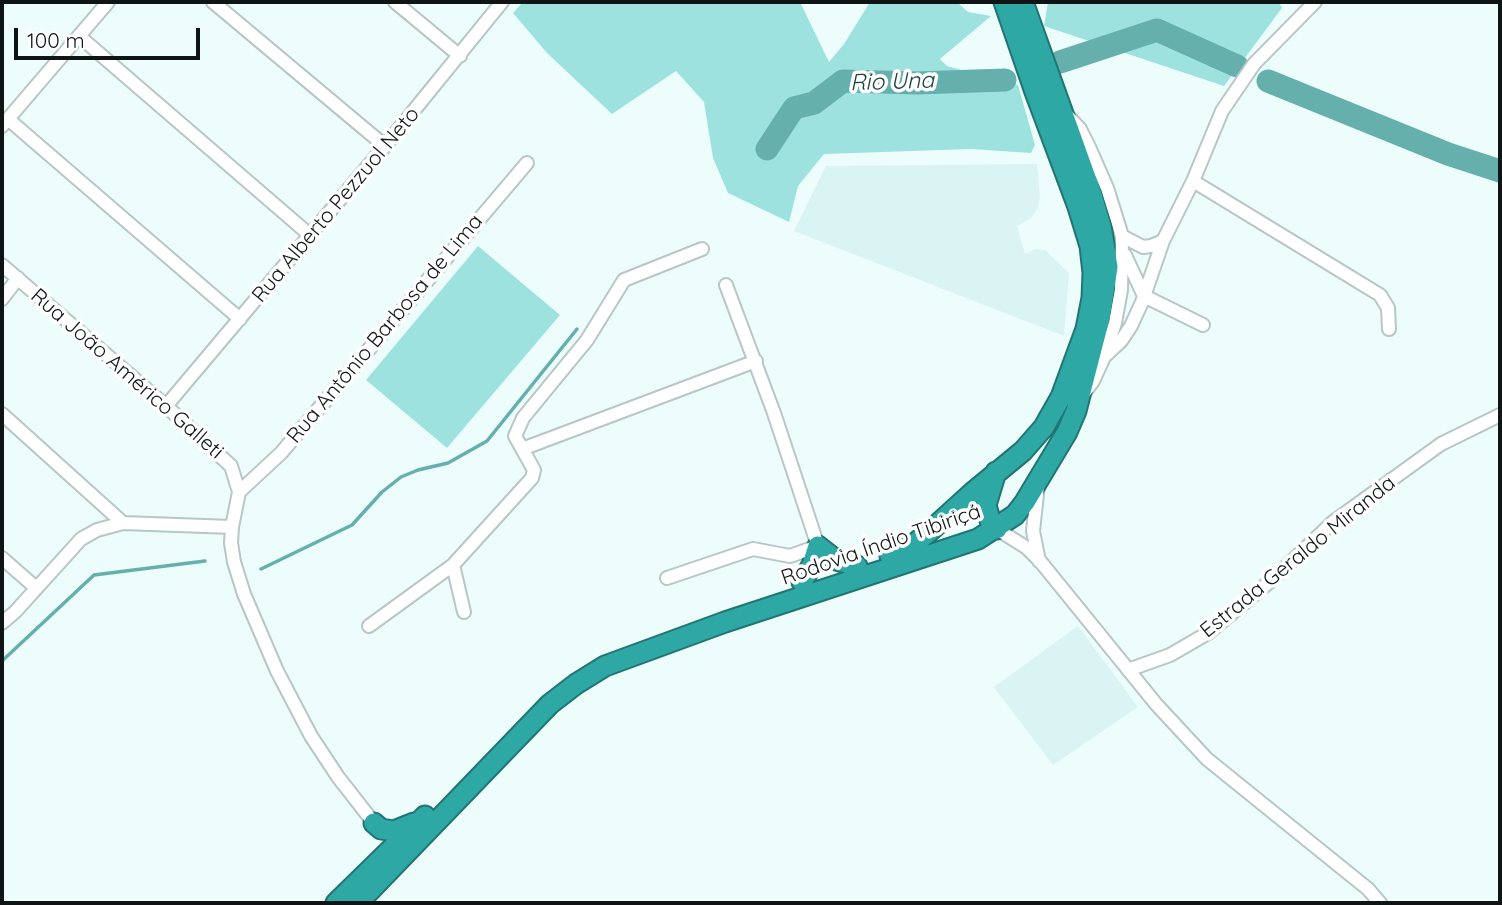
<!DOCTYPE html>
<html>
<head>
<meta charset="utf-8">
<style>
  body { margin:0 }
  #map { position:relative; width:1502px; height:905px; overflow:hidden; background:#ecfdfc; font-family:Quicksand,sans-serif }
  canvas { display:block }
  .frame { position:absolute; inset:0; border:4px solid #0f1515; pointer-events:none }
  .scale { position:absolute; left:14px; top:28px; width:186px; height:32px; box-sizing:border-box; border:4px solid #0f1515; border-top:0; padding-left:9px; font-size:21px; line-height:24px; white-space:nowrap; color:#0f1515; -webkit-text-stroke:5px #fff; paint-order:stroke }
</style>
</head>
<body>
<div id="map">
<canvas width="1502" height="905"></canvas>
<div class="frame"></div>
<div class="scale">100 m</div>
</div>
<script>
const g = document.querySelector('canvas').getContext('2d');
g.lineJoin = 'round';
function paint(path, color) {
  g.fillStyle = color;
  g.fill(path, 'evenodd');
}
function poly(rows) {
  const path = new Path2D();
  for (const r of rows) {
    path.moveTo(r[0], r[1]);
    for (let i = 2; i < r.length; i += 2) path.lineTo(r[i], r[i + 1]);
  }
  return path;
}
function strokePath(path, color, width, dash) {
  g.strokeStyle = color;
  g.lineWidth = width;
  g.lineCap = dash ? 'butt' : 'round';
  g.setLineDash(dash || []);
  g.stroke(path);
}
function label(font, color, halo, rows, align = 'center') {
  g.font = font + ' Quicksand,sans-serif';
  g.lineWidth = 7;
  g.setLineDash([]);
  g.textBaseline = 'middle';
  g.strokeStyle = halo;
  g.fillStyle = color;
  for (const [text, x, y, turn = 0] of rows) {
    g.save();
    g.translate(x, y);
    g.rotate((+turn || 0) * Math.PI / 180);
    g.textAlign = isNaN(turn) ? turn : align;
    if (halo) g.strokeText(text, 0, 0);
    g.fillText(text, 0, 0);
    g.restore();
  }
}
const built = poly([
  [1037,164,1040,198,1038,208,1031,218,1017,226,1025,254,1035,249,1045,250,1069,273,1064,336,794,231,826,166],
  [1078,626,1138,707,1053,765,994,687]
]);
const green = poly([
  [523,2,667,2,669,4,671,2,800,2,829,62,844,44,870,2,957,2,968,12,991,16,940,59,947,66,1018,85,1035,145,1031,153,971,149,824,154,798,186,789,222,728,193,713,158,704,102,676,71,612,114,547,53,513,13],
  [1048,2,1279,2,1282,8,1224,86,1044,26],
  [478,246,560,315,447,448,366,380]
]);
const stream = poly([
  [261,569,352,525,382,492,401,477,418,470,448,463,487,441,577,329],
  [2,661,94,575,205,561]
]);
const river = poly([
  [1060,62,1157,30,1237,66],
  [1268,81,1448,154,1500,171],
  [767,149,794,108,814,103,843,81,917,83,1005,80]
]);
const minor = poly([
  [213,2,385,146],
  [395,2,460,56],
  [79,36,311,236],
  [1068,116,1080,129,1089,147,1107,188,1122,236,1121,290,1115,323,1104,357,1093,381,1085,392],
  [8,119,240,319],
  [2,126,108,2],
  [1193,181,1380,295,1388,308,1389,329],
  [1122,236,1143,247,1151,246,1163,241],
  [1125,255,1144,296,1203,325],
  [2,265,166,406,231,466,239,492,232,527,231,543,234,562,244,594,277,671,311,736,338,777,374,823],
  [2,299,18,278],
  [1104,357,1121,341,1131,326,1142,302,1163,241,1193,181,1222,111,1254,64,1315,2],
  [166,406,385,146,502,2],
  [2,414,123,523],
  [522,449,756,361],
  [1038,485,1033,531,1039,561],
  [239,492,281,453,527,163],
  [997,529,1027,548,1040,561,1156,704,1207,759,1368,889,1380,903],
  [2,558,35,587],
  [667,578,753,549,790,556,818,546,774,413,726,285],
  [464,612,453,565,532,478,534,470,515,436,523,418,587,340,624,280,702,249],
  [2,623,15,612,81,539,97,530,123,523,232,527],
  [369,626,453,565],
  [1128,670,1170,655,1208,633,1273,579,1333,522,1441,444,1500,415]
]);
const highway = poly([
  [996,472,986,505,991,524,997,529],
  [890,556,913,545,929,532,972,493,1023,451,1044,427,1061,397,1086,329,1092,298,1093,273,1090,246,1078,207,1035,92,1004,2],
  [802,582,812,565,818,546,836,560,857,566],
  [374,823,381,829,394,831,414,823],
  [336,903,425,816],
  [358,903,550,704,576,684,605,666,725,622,978,539,1015,515,1025,502,1067,432,1076,411,1100,318,1108,267,1101,226,1090,189,1023,2]
]);
const streetNames = [
  ["Rua Alberto Pezzuol Neto",336,205,-50],
  ["Rua Antônio Barbosa de Lima",385,329,-50],
  ["Rua João Américo Galleti",127,374,41],
  ["Rodovia Índio Tibiriçá",881,545,-19],
  ["Estrada Geraldo Miranda",1298,557,-39]
];
const waterNames = [
  ["Rio Una",892,82,-2]
];
paint(built, '#d9f4f2');
paint(green, '#9de2df');
strokePath(stream, '#65b0ad', 3.5);
strokePath(river, '#65b0ad', 23);
strokePath(minor, '#b7c7c6', 16);
strokePath(highway, '#237573', 23);
strokePath(minor, '#fff', 12);
strokePath(highway, '#2ea8a5', 19);
label('21px', '#0f1515', '#fff', streetNames);
label('italic 23px', '#1e4241', '#fff', waterNames);
</script>
</body>
</html>
